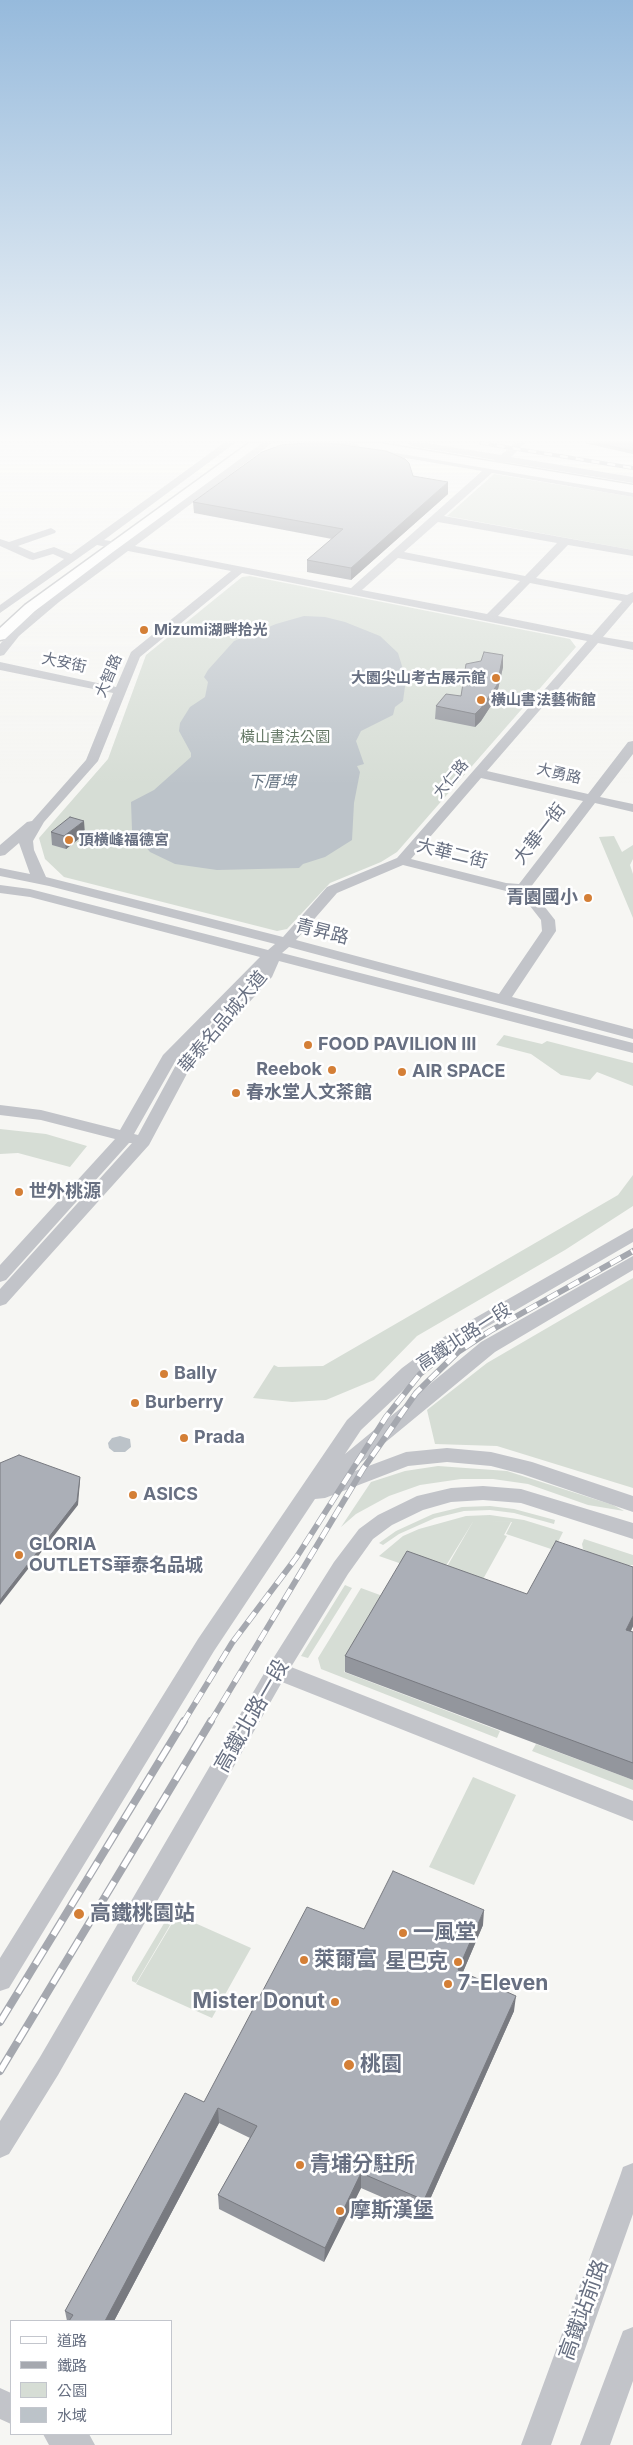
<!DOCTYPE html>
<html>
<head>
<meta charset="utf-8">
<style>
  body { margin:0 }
  #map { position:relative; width:633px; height:2445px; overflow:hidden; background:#f6f6f3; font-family:Inter,"Noto Sans TC",sans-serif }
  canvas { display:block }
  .legend { position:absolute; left:10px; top:2320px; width:162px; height:115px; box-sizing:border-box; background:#fff; border:1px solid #c3c6cd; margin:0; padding:6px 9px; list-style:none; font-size:15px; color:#687082 }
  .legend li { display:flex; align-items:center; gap:10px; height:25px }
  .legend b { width:25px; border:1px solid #c3c6cd }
</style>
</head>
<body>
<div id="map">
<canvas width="633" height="2445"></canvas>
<ul class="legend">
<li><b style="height:6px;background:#fff"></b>道路</li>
<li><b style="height:6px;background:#a5a8af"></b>鐵路</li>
<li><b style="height:14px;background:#d6ddd5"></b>公園</li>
<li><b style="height:14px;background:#bcc3c9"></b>水域</li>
</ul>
</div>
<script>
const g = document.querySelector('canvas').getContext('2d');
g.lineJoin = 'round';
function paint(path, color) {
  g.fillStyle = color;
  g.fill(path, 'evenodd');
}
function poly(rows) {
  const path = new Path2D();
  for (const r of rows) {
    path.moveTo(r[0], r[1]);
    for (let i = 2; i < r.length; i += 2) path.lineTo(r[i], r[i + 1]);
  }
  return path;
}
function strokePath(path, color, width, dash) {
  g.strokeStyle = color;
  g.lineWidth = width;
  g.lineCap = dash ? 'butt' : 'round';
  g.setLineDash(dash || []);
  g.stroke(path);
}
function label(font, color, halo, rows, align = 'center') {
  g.font = font + ' Inter,"Noto Sans TC",sans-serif';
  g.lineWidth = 5;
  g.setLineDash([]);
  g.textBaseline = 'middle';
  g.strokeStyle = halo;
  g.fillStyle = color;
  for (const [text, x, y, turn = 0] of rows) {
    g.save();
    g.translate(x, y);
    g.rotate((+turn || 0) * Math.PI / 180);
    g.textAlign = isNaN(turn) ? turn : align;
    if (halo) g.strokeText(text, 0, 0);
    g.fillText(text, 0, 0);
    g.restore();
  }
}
const green = poly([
  [494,474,633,497,633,550,447,516],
  [250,576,570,639,576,647,397,852,381,862,330,883,287,929,277,931,64,877,45,859,39,838,108,759,146,655,242,577],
  [614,836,622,852,633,845,633,859,630,865,633,874,633,918,599,837],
  [504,1035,542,1044,547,1041,633,1063,633,1086,597,1072,590,1080,561,1075,531,1054,496,1045],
  [0,1129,46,1134,87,1146,70,1167,18,1153,0,1154],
  [633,1175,633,1206,565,1250,417,1336,374,1380,326,1400,292,1402,253,1398,274,1365,278,1367,323,1366,618,1195],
  [633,1278,633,1488,497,1446,435,1444,427,1410,487,1363],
  [438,1466,507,1471,613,1505,624,1511,588,1505,528,1484,493,1479,461,1479,420,1485,389,1496,356,1514,341,1527,371,1482,405,1471],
  [490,1506,514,1509,555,1520,554,1524,514,1513,490,1510,464,1511,435,1518,399,1534,383,1545,379,1543,396,1531,433,1514,462,1507],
  [490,1515,524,1520,563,1532,554,1550,506,1534,512,1522,474,1520,439,1577,379,1556,403,1536,419,1529,466,1516],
  [474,1520,511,1522,504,1535,507,1536,477,1590,441,1577],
  [584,1539,633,1555,633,1565,627,1565,588,1552,583,1549,582,1544],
  [345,1585,352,1588,308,1658,301,1656],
  [361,1588,388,1598,344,1672,500,1731,497,1738,321,1669,318,1658],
  [536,1744,633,1780,633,1790,532,1751],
  [473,1777,516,1795,474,1885,429,1867],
  [174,1914,176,1915,136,1983,132,1981,132,1977,169,1915],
  [177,1915,251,1948,212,2018,136,1984]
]);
const water = poly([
  [304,616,325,617,345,622,380,636,398,653,406,679,403,701,395,707,393,715,361,731,356,741,364,764,357,766,360,772,354,803,352,840,325,857,303,864,299,868,217,870,175,864,150,852,132,830,131,802,154,790,191,757,191,753,179,731,180,723,190,707,205,697,208,682,204,677,208,670,234,641,276,624],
  [120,1436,130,1439,131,1447,125,1452,114,1452,109,1448,108,1443,112,1438]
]);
const minor = poly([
  [224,443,235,443,104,540,124,543,261,443,272,443,135,546,351,588,482,471,335,446,330,443,350,443,488,466,495,460,412,446,407,443,427,443,501,455,515,443,525,443,511,457,633,477,633,483,505,462,498,468,633,491,633,497,492,473,444,516,633,550,633,556,568,545,536,578,627,595,633,592,633,602,603,637,633,642,633,650,598,643,487,771,588,794,628,742,633,741,633,754,600,797,633,804,633,812,595,803,530,888,555,920,556,931,512,997,633,1029,633,1039,289,947,282,953,633,1043,633,1053,279,961,272,977,190,1068,149,1145,6,1304,0,1306,0,1289,132,1143,129,1143,6,1280,0,1282,0,1265,115,1139,41,1120,0,1115,0,1105,41,1110,120,1130,163,1055,260,957,30,897,0,893,0,885,30,889,268,950,275,944,49,886,0,876,0,868,30,874,19,843,5,855,0,856,0,845,27,822,32,821,86,760,113,693,0,670,0,662,116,687,131,652,231,571,128,551,59,602,19,636,4,655,0,656,0,644,11,632,51,598,117,549,97,545,0,613,0,605,64,559,53,554,33,560,29,559,0,546,0,539,9,542,51,528,56,531,55,533,18,546,34,553,54,547,71,554,224,443],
  [438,522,557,543,525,576,404,552,438,522],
  [398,558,520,581,487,614,362,590,398,558],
  [242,573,587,641,397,858,327,887,283,937,46,877,34,850,33,841,44,822,98,761,140,657,242,573],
  [530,583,622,601,592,635,498,616,530,583],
  [481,778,583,801,519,884,506,883,411,859,481,778],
  [403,865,506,891,519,892,541,920,542,931,499,994,296,940,337,893,403,865],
  [260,971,177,1063,138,1135,134,1134,176,1060,260,971],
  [633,1228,633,1242,466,1339,416,1378,361,1430,345,1454,481,1342,633,1256,633,1270,495,1352,347,1474,406,1452,447,1448,491,1452,532,1462,633,1496,633,1512,522,1474,491,1466,447,1462,408,1466,325,1498,315,1499,214,1651,9,1988,0,1991,0,1958,198,1639,347,1420,402,1368,452,1331,633,1228],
  [483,1486,521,1489,633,1523,633,1539,521,1503,483,1500,451,1502,423,1510,392,1525,373,1539,348,1574,291,1667,633,1801,633,1821,282,1682,58,2075,9,2154,0,2158,0,2121,40,2057,269,1665,334,1562,359,1529,378,1515,417,1496,451,1488,483,1486],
  [633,2163,633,2214,551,2445,521,2445,620,2176,623,2167,633,2163],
  [633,2327,633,2381,610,2445,580,2445,623,2331,633,2327],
  [0,2388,11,2393,11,2424,0,2419,0,2388],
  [43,2434,89,2434,95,2445,49,2445,43,2434]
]);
const major = poly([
  [249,443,262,443,113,552,35,611,5,639,0,640,0,628,25,605,249,443],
  [354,443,379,443,633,485,633,493,360,447,354,443]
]);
const railFar2 = poly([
  [481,443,633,468]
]);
const railFar1 = poly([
  [183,1723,232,1643,296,1558,386,1417,420,1374,457,1344,472,1335],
  [210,1723,363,1469,416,1393,458,1352,490,1331,633,1251]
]);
const rail = poly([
  [0,2022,184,1721],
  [0,2071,211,1721]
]);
const wall = poly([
  [584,443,633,443,633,454],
  [413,476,448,494,351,580,307,572,307,560,332,539,194,513,193,502],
  [503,655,503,667,496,698,481,721,475,727,435,719,436,706,461,696,481,661],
  [51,832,85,834,66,849,52,845],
  [633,1567,633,1626,631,1631,633,1632,633,1780,345,1672,345,1656,527,1594],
  [483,1925,463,1972,514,2011,423,2215,361,2188,324,2262,219,2209,218,2195,250,2138,219,2123,114,2321,67,2321,65,2311,204,2102,364,1929]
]);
const shadedWall = poly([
  [448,482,448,494,351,580,351,568],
  [503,655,503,667,496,698,481,721,475,727,475,714],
  [84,821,85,834,66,849,64,836],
  [80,1477,80,1481,78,1505,0,1605,0,1600],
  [633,1616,633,1626,624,1645,626,1630],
  [484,1910,483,1925,457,1986,458,1970],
  [516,1996,514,2011,423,2215,424,2200],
  [218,2108,219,2123,114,2321,105,2321],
  [361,2173,361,2188,324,2262,325,2248]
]);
const building = poly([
  [306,443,329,443,386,451,405,459,409,463,413,476,448,482,351,568,307,560,343,529,193,502,262,452,281,445,306,443],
  [597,443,633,443,633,451,597,443],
  [484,652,503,655,497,685,481,708,475,714,436,706,446,694,461,696,466,664,481,661,484,652],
  [70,817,84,821,64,836,51,832,70,817],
  [19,1455,80,1477,77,1501,0,1600,0,1463,19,1455],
  [556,1541,633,1567,633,1616,626,1630,633,1632,633,1763,345,1656,407,1551,527,1594,556,1541],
  [393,1871,484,1910,458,1970,516,1996,424,2200,361,2173,325,2248,218,2195,257,2126,218,2108,105,2321,69,2321,73,2315,65,2311,185,2093,204,2102,307,1907,364,1929,393,1871]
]);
const markers = [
  [144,630,5,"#d47f36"],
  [496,678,5,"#d47f36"],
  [481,700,5,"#d47f36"],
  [69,840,5,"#d47f36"],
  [588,898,5,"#d47f36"],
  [308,1045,5,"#d47f36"],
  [332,1070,5,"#d47f36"],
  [402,1072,5,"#d47f36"],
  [236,1093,5,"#d47f36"],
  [19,1192,5,"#d47f36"],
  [164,1374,5,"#d47f36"],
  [135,1403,5,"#d47f36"],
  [184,1438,5,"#d47f36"],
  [133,1495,5,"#d47f36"],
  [19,1555,5,"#d47f36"],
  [79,1914,6,"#d47f36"],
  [403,1933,5,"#d47f36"],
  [304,1960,5,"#d47f36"],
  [458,1962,5,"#d47f36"],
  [448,1984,5,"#d47f36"],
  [335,2002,5,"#d47f36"],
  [349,2065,6,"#d47f36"],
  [300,2165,5,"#d47f36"],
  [340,2211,5,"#d47f36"]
];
const farPoinames = [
  ["Mizumi湖畔拾光",154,630],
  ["大園尖山考古展示館",486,678,"right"],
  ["橫山書法藝術館",491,700],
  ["頂橫峰福德宮",79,840]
];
const farStreetnames = [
  ["大安街",64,663,12],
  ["大智路",109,676,-67],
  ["大勇路",559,774,13],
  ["大仁路",451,779,-50]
];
const farParknames = [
  ["橫山書法公園",285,737]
];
const farWaternames = [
  ["下厝埤",272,782]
];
const streetNames = [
  ["大華一街",540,834,-52],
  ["大華二街",452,854,14],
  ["青昇路",322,932,14],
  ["華泰名品城大道",223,1022,-50],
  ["高鐵北路一段",464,1337,-33]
];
const poiNames = [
  ["青園國小",578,898,"right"],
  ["FOOD PAVILION Ⅲ",318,1045],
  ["Reebok",322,1070,"right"],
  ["AIR SPACE",412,1072],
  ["春水堂人文茶館",246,1093],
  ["世外桃源",29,1192],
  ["Bally",174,1374],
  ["Burberry",145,1403],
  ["Prada",194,1438],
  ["ASICS",143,1495],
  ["GLORIA",29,1545],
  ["OUTLETS華泰名品城",29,1566]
];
const nearStreetnames = [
  ["高鐵北路一段",252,1716,-60],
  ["高鐵站前路",584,2310,-70]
];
const nearPoinames = [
  ["高鐵桃園站",90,1914],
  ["一風堂",413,1933],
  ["萊爾富",314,1960],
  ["星巴克",448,1962,"right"],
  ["7-Eleven",458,1984],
  ["Mister Donut",325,2002,"right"],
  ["桃園",360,2065],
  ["青埔分駐所",310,2165],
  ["摩斯漢堡",350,2211]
];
paint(green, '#d6ddd5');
paint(water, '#bcc3c9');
strokePath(major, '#b6b8bc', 3);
paint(minor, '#c2c4c9');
paint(major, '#fff');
strokePath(railFar2, '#a5a8af', 4);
strokePath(railFar1, '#a5a8af', 6);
strokePath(rail, '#a5a8af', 8);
strokePath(railFar2, '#fff', 2.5, [8]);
strokePath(railFar1, '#fff', 4.5, [12]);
strokePath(rail, '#fff', 5.5, [17]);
paint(wall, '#93969d');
paint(shadedWall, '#787a80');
paint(building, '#abafb7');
strokePath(building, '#787a80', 1);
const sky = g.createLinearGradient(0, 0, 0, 785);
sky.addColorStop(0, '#96badc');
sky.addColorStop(0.56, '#fbfbfa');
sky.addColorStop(1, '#fbfbfa00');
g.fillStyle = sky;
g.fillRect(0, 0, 633, 785);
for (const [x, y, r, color] of markers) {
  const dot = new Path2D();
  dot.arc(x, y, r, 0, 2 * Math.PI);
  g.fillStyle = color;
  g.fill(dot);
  strokePath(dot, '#fff', 2);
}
label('bold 15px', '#687082', '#fff', farPoinames, 'left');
label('15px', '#687082', '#fff', farStreetnames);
label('15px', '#667967', '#fff', farParknames);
label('italic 16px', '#697785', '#fff', farWaternames);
label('18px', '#687082', '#fff', streetNames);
label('bold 18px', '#687082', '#fff', poiNames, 'left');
label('21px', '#687082', '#fff', nearStreetnames);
label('bold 21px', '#687082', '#fff', nearPoinames, 'left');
</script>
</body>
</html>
